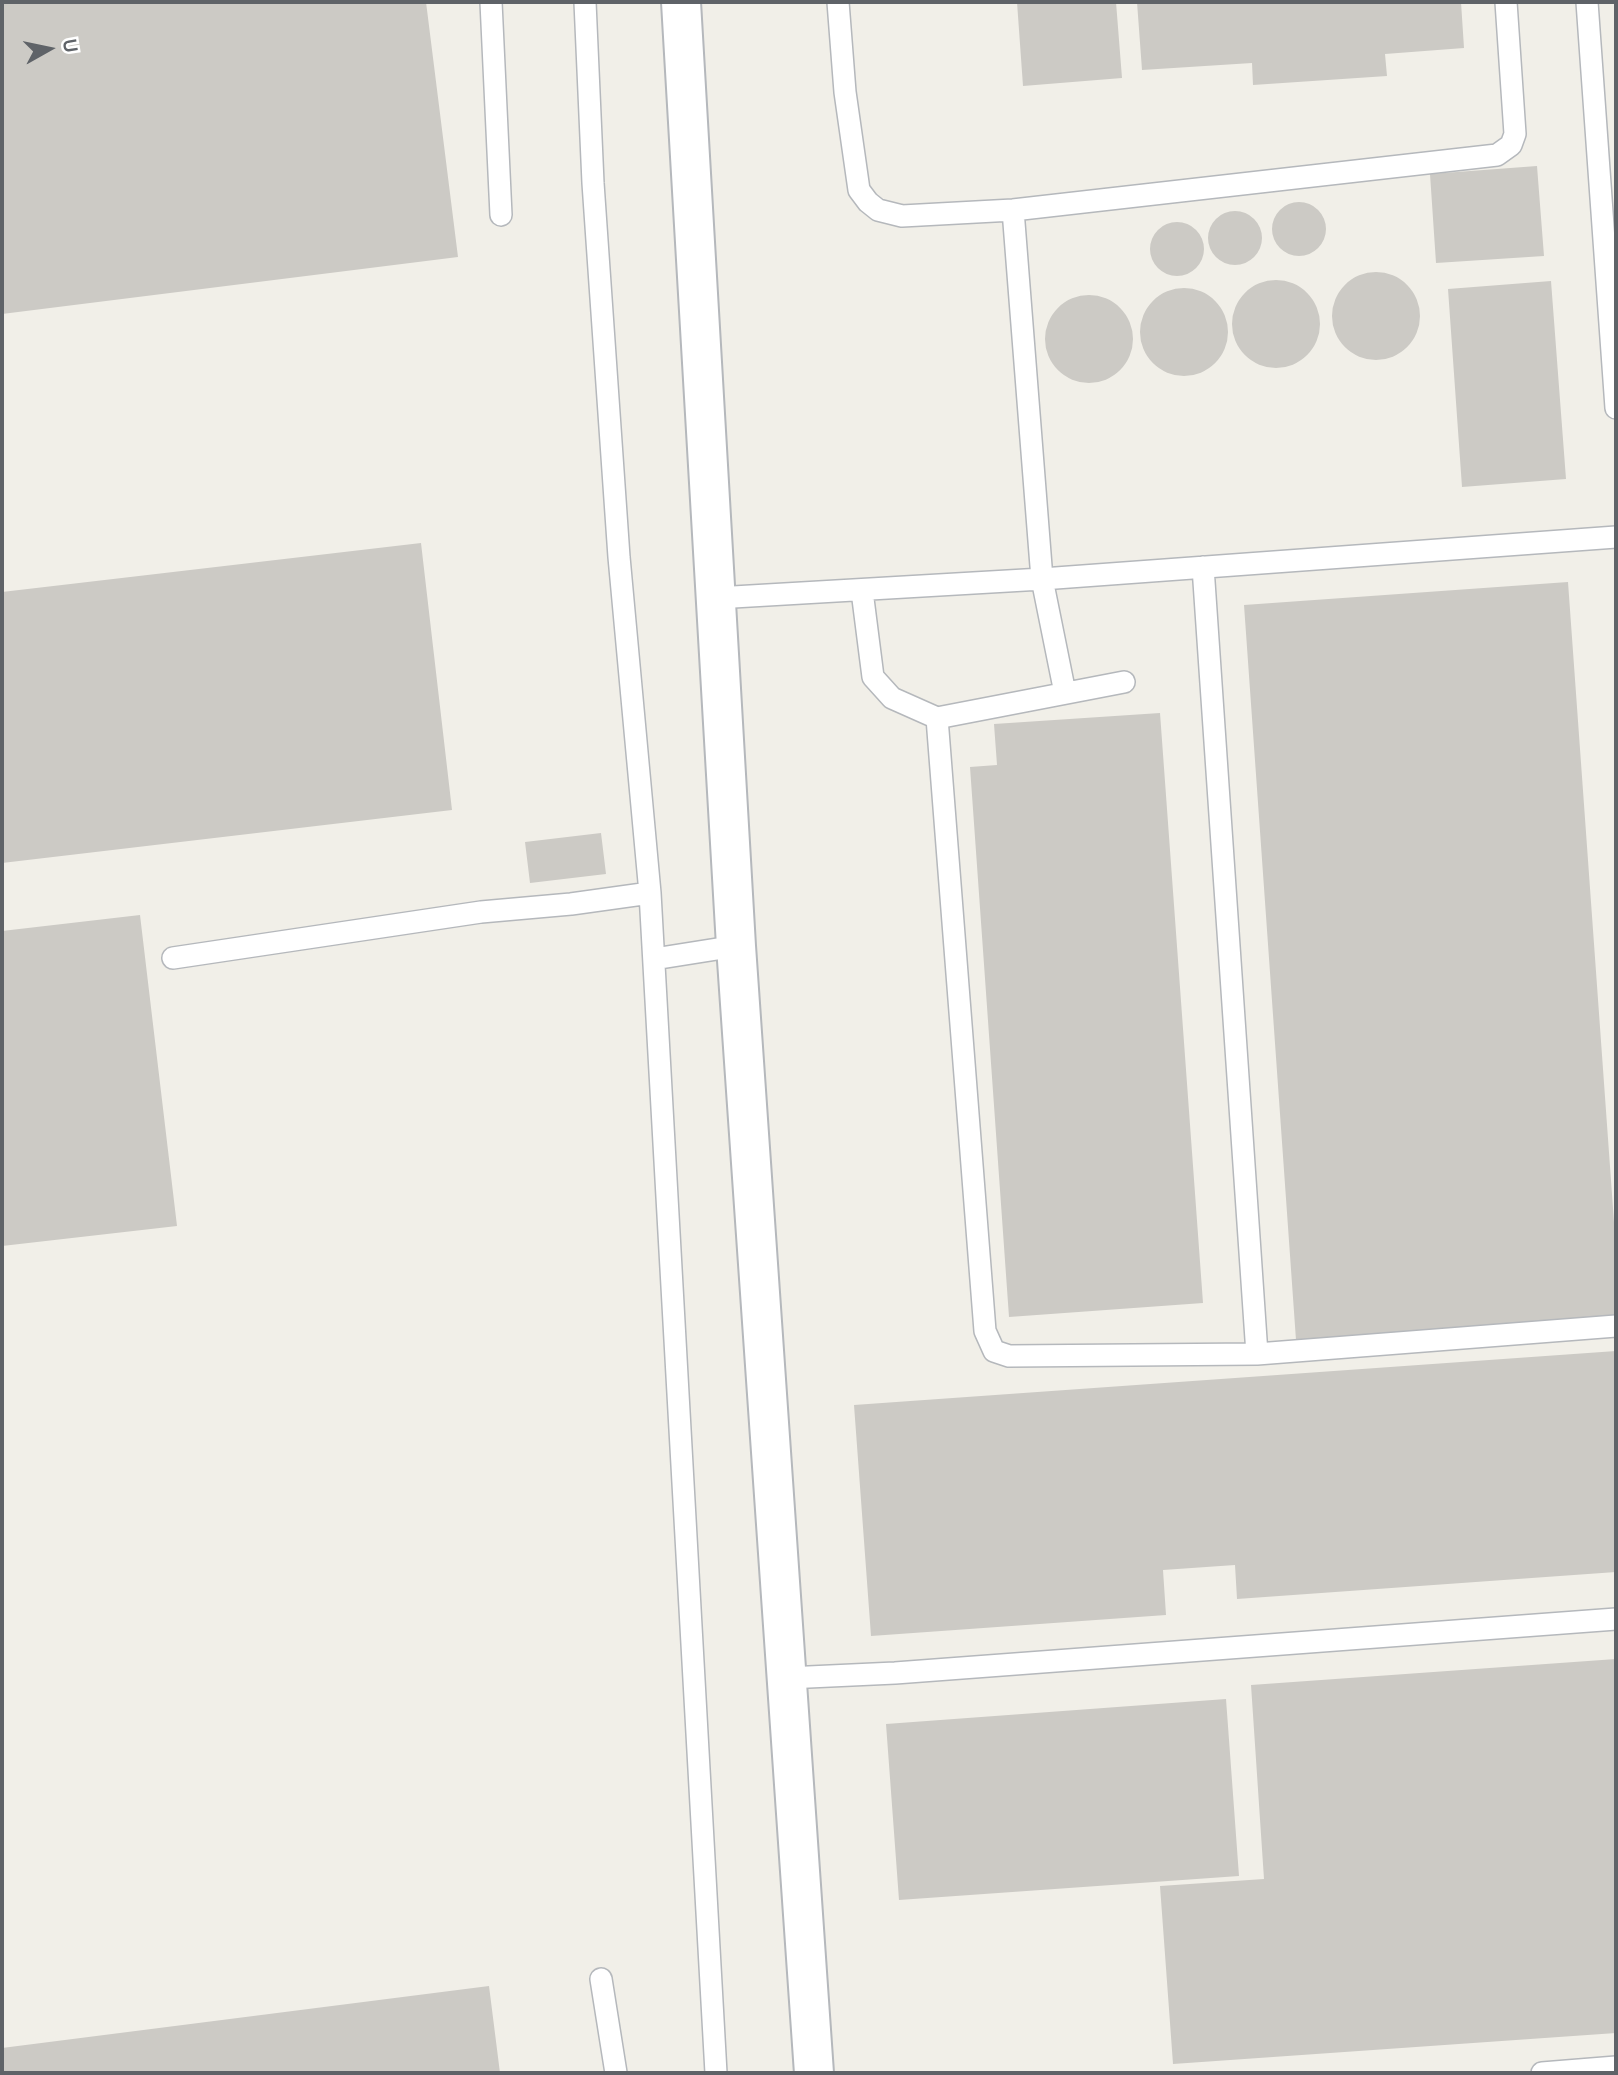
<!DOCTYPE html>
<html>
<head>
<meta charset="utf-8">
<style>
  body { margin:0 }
  #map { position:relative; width:1618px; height:2075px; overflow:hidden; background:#f1efe8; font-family:Cabin,sans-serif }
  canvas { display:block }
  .frame { position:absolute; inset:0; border:4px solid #5f6368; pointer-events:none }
  .north { position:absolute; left:14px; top:14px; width:70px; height:70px; -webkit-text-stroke:5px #fff; paint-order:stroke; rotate:81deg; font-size:19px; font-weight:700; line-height:28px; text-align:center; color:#5f6368 }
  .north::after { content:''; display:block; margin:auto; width:24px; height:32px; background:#5f6368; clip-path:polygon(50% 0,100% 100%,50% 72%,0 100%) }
</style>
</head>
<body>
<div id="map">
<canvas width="1618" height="2075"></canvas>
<div class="frame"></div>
<div class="north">U</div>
</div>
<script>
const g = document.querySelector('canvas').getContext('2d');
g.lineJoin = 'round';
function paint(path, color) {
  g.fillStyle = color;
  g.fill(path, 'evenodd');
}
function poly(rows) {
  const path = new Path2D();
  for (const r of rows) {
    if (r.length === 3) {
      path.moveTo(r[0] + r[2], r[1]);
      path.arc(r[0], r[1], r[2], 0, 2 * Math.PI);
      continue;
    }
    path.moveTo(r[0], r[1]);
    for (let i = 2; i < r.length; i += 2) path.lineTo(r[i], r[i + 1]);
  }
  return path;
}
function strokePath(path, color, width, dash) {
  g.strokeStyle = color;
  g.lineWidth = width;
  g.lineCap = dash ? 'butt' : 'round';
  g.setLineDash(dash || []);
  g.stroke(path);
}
const building = poly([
  [2,2,426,2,458,257,2,314],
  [1017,2,1116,2,1122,78,1023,86],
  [1137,2,1461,2,1464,48,1385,54,1387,76,1253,85,1252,63,1142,70],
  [1537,166,1544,256,1436,263,1430,174],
  [1299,229,27],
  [1235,238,27],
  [1177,249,27],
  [1376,316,44],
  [1276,324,44],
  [1551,281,1566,479,1462,487,1448,289],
  [1184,332,44],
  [1089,339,44],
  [421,543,452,810,2,863,2,592],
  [1568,582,1616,1250,1616,1318,1296,1340,1244,605],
  [1160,713,1203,1303,1009,1317,970,767,997,765,994,724],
  [601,833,606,874,530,883,525,842],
  [140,915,177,1226,2,1246,2,931],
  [1616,1351,1616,1572,1237,1599,1235,1565,1163,1570,1166,1615,871,1636,854,1405],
  [1616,1659,1616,2033,1173,2064,1160,1886,1264,1879,1251,1685],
  [1226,1699,1239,1876,899,1900,886,1724],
  [489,1986,500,2073,2,2073,2,2048]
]);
const service = poly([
  [491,2,501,215],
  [585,2,593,183,619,557,650,893,716,2073],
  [838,2,845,92,859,190,868,202,878,210,902,216,1013,210,1497,155,1511,145,1515,134,1506,2],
  [1587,2,1616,408],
  [1013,210,1042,579,1065,693],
  [1203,567,1257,1354],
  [862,591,873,677,892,698,937,718],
  [716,598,1042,579,1616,537],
  [1124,682,937,718,985,1331,994,1351,1009,1356,1257,1354,1616,1326],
  [173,958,481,912,571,904,650,893],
  [654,959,736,946],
  [787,1678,895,1673,1616,1619],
  [601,1979,616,2073],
  [1542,2073,1616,2067]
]);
const minor = poly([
  [681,2,736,946,814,2073]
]);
paint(building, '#cccac5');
strokePath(service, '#b5b8bc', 24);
strokePath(minor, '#b5b8bc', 42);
strokePath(service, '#fff', 21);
strokePath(minor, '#fff', 38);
</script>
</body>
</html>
